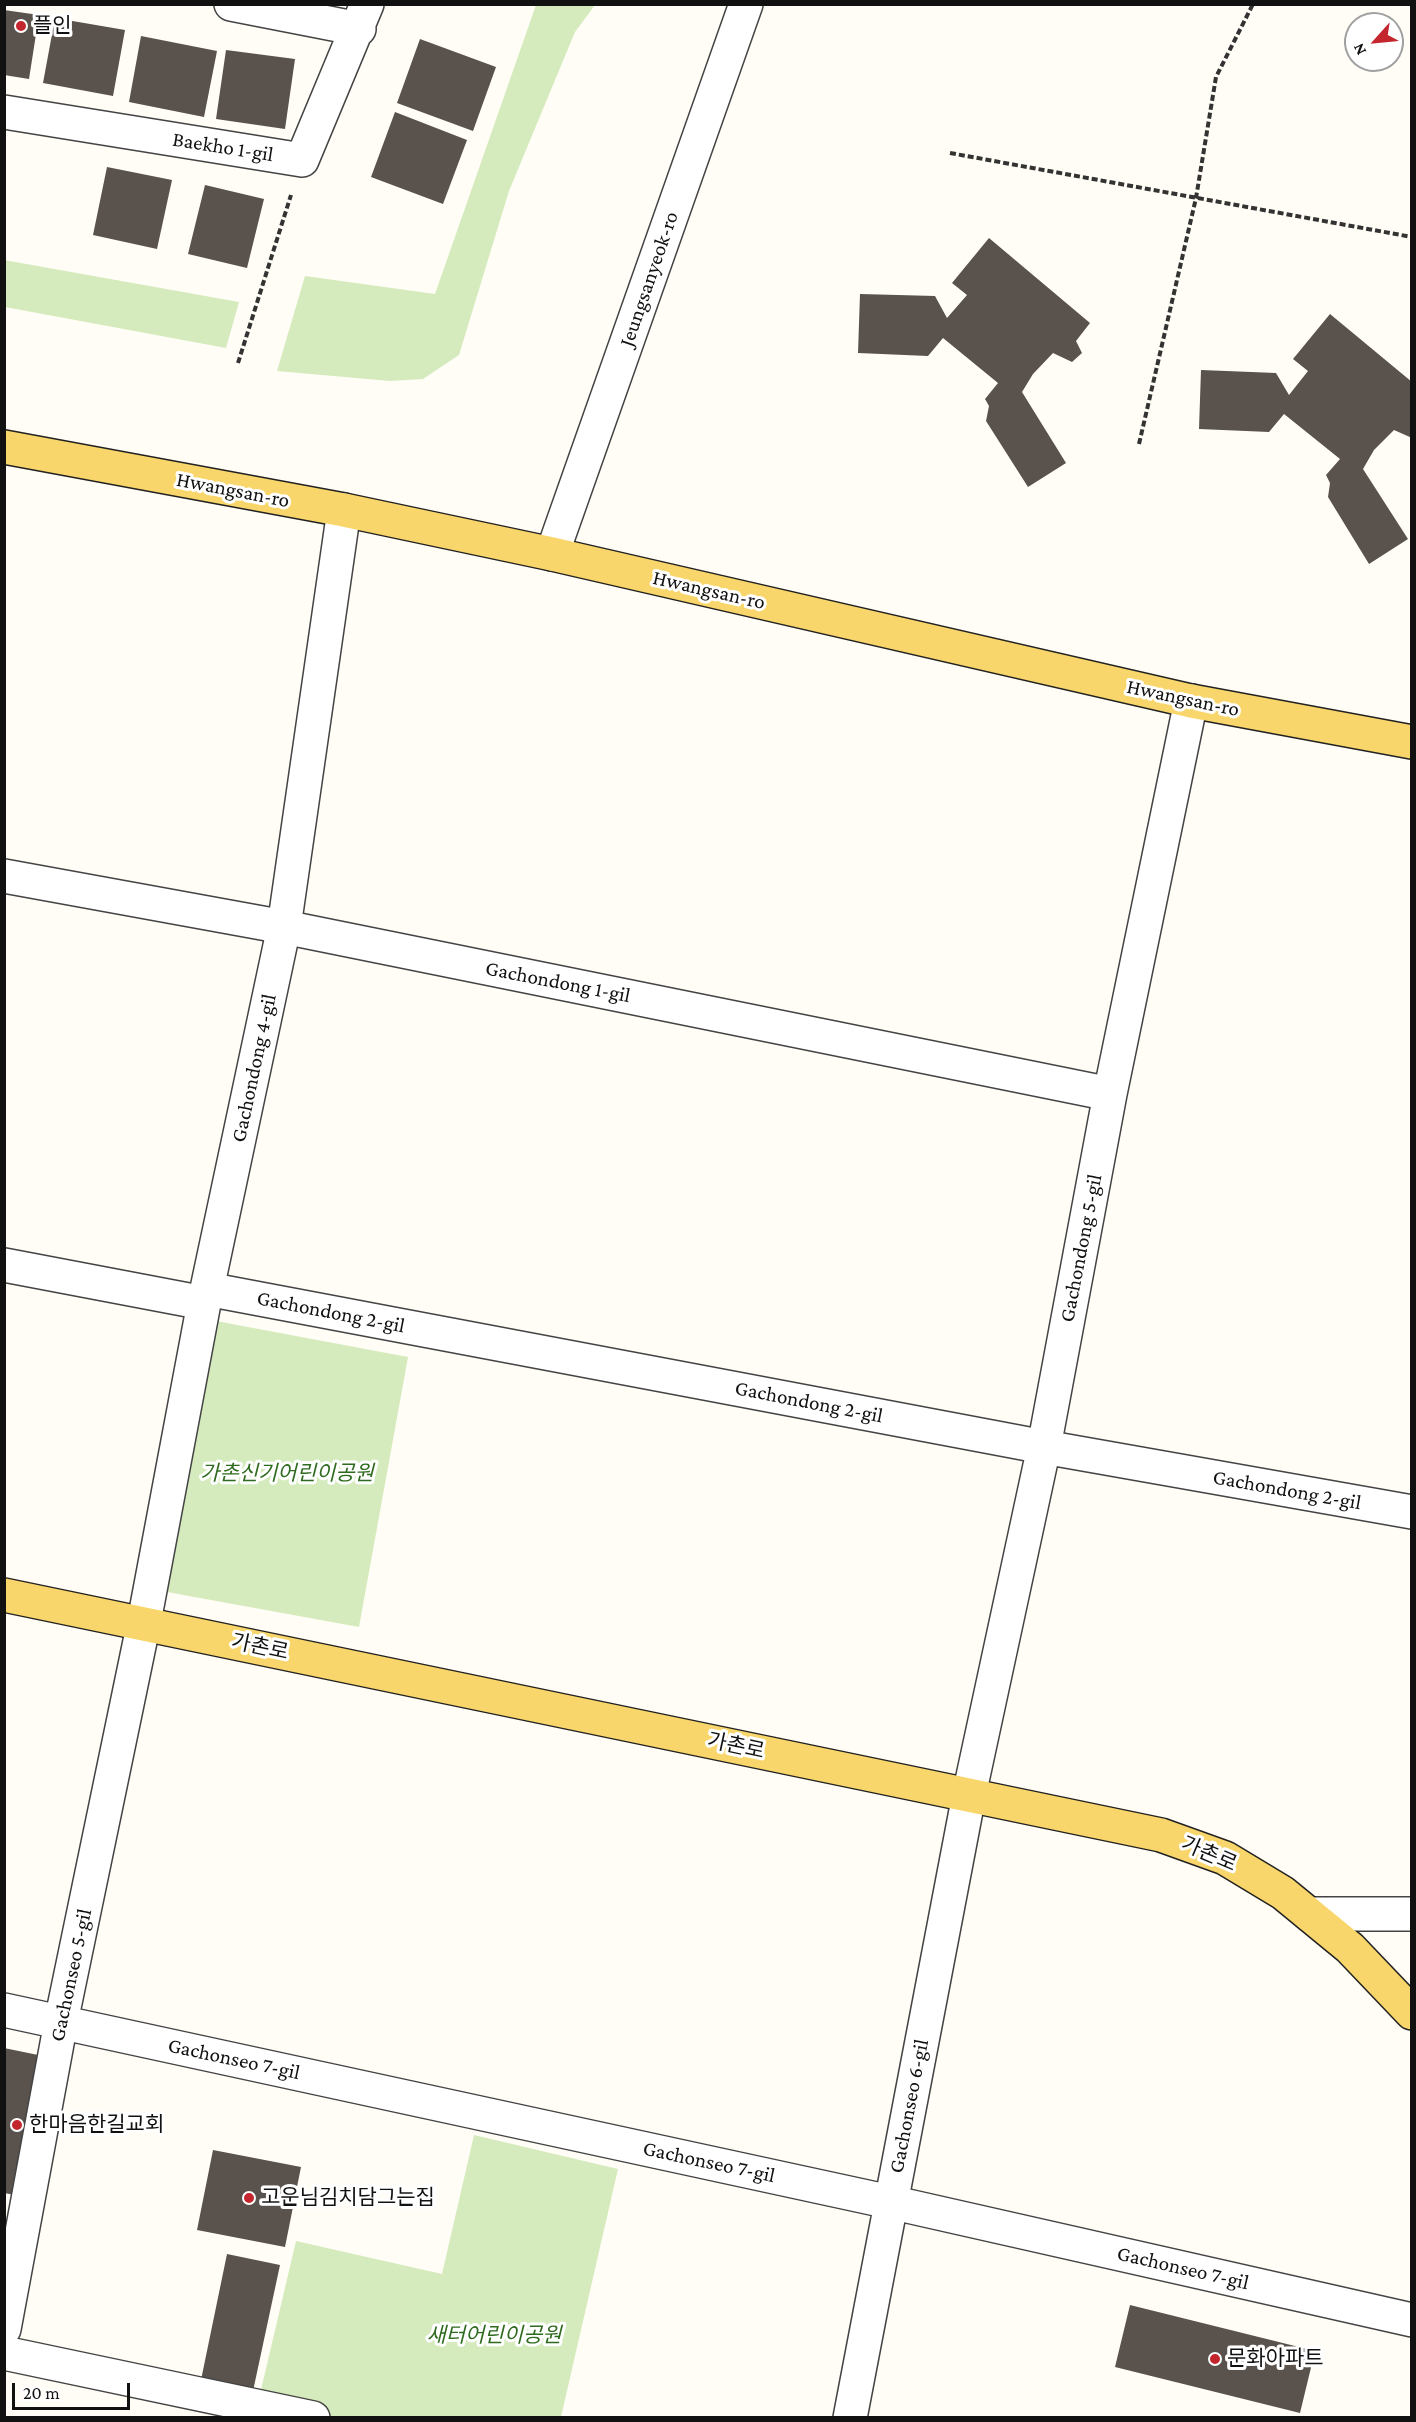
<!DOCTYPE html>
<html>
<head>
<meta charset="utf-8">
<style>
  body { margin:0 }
  #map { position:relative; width:1416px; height:2422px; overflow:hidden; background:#fffdf5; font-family:"Crimson Pro",serif }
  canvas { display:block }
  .frame { position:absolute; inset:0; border:6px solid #111; pointer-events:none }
  .north { position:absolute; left:1344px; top:12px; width:60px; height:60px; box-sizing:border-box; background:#fff; border:2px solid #a0a0a0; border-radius:50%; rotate:243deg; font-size:16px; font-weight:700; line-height:24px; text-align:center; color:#111 }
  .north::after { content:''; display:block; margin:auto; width:21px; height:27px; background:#c4262e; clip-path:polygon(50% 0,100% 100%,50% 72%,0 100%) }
  .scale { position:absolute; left:12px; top:2383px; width:118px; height:27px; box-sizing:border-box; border:3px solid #111; border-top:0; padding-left:8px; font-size:18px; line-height:21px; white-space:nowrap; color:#111; -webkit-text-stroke:4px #fff; paint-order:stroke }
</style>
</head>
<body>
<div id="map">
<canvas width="1416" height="2422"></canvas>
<div class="frame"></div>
<div class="north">N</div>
<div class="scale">20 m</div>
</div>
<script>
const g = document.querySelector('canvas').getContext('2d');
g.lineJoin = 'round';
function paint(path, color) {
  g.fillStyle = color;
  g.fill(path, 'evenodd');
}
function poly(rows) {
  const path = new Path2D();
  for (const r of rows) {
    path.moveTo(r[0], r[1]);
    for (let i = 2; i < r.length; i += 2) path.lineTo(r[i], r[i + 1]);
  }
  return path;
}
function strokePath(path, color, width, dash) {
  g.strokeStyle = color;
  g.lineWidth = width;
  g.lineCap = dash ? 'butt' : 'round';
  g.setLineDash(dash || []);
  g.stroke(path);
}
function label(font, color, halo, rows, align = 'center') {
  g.font = font + ' "Crimson Pro","Noto Sans KR",serif';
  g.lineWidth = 6;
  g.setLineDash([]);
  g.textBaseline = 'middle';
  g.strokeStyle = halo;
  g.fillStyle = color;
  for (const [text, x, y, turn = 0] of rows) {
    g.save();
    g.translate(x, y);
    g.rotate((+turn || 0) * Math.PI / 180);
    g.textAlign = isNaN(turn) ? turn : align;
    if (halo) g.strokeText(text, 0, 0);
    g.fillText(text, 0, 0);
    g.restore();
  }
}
const green = poly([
  [536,5,595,5,575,32,509,191,459,355,423,379,390,381,277,371,305,276,435,294],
  [4,260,239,302,226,348,5,307],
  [216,1321,408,1357,359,1627,167,1592],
  [474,2135,618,2169,561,2417,285,2418,256,2411,296,2241,442,2274]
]);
const building = poly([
  [4,10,39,15,29,79,4,75],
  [55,18,125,30,113,96,43,83],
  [141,36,217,51,204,117,129,102],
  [420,39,496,67,473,131,397,103],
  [226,50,295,59,285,129,216,119],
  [395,112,467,140,443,204,371,177],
  [107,167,172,180,157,249,93,235],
  [205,185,264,199,247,268,188,254],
  [989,238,1090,323,1076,341,1082,353,1072,362,1053,353,1033,374,1022,392,1066,463,1028,487,986,421,989,406,985,399,998,383,943,338,928,356,858,353,860,294,935,296,947,318,967,295,952,283],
  [1330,314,1412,382,1412,438,1394,430,1374,450,1363,469,1408,539,1369,564,1328,497,1330,483,1326,475,1340,459,1284,414,1269,432,1199,429,1201,370,1276,373,1289,395,1308,371,1293,359],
  [4,2048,43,2056,15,2195,4,2193],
  [213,2150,301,2167,285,2247,197,2230],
  [227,2254,280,2265,253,2391,201,2380],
  [1130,2305,1315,2351,1300,2413,1115,2367]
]);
const path = poly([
  [950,153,1412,237],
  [238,363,291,195],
  [1139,444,1196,198,1216,77,1253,4]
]);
const minor = poly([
  [231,4,359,29],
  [4,112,302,160,367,4],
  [552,554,746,4],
  [4,876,284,927,1110,1094],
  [4,1265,204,1303],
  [207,1289,1044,1447,1412,1512],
  [1309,1914,1412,1914],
  [4,2010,890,2202,1412,2320],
  [4,2329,61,2022,144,1622,204,1303,284,927,344,510],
  [4,2353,313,2418],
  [850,2418,969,1795,1044,1447,1110,1094,1191,701]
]);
const major = poly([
  [4,447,344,510,552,554,1191,701,1412,742],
  [4,1595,1161,1835,1225,1858,1283,1893,1350,1948,1412,2013]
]);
const markers = [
  [21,26,6,"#c4262e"],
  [17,2125,6,"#c4262e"],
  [249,2198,6,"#c4262e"],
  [1215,2359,6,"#c4262e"]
];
const poiNames = [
  ["플인",33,26],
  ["한마음한길교회",29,2125],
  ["고운님김치담그는집",261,2198],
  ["문화아파트",1227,2359]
];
const streetNames = [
  ["Baekho 1-gil",223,147,9],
  ["Jeungsanyeok-ro",649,279,-71],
  ["Hwangsan-ro",233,490,11],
  ["Hwangsan-ro",709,590,13],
  ["Hwangsan-ro",1183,698,12],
  ["Gachondong 1-gil",558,982,11],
  ["Gachondong 4-gil",254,1068,-78],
  ["Gachondong 5-gil",1081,1248,-79],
  ["Gachondong 2-gil",331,1312,11],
  ["Gachondong 2-gil",809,1402,11],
  ["Gachondong 2-gil",1287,1490,10],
  ["가촌로",260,1647,12],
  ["가촌로",736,1746,12],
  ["가촌로",1209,1854,23],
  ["Gachonseo 5-gil",71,1975,-78],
  ["Gachonseo 7-gil",234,2059,12],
  ["Gachonseo 6-gil",909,2106,-79],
  ["Gachonseo 7-gil",709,2162,12],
  ["Gachonseo 7-gil",1183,2268,13]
];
const parkNames = [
  ["가촌신기어린이공원",287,1474],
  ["새터어린이공원",494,2336]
];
paint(green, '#d5ebbd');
paint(building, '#5a524d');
strokePath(minor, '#444', 36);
strokePath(major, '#222', 36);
strokePath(path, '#333', 4, [6, 3]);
strokePath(minor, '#fff', 33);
strokePath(major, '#f9d66b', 33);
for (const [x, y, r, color] of markers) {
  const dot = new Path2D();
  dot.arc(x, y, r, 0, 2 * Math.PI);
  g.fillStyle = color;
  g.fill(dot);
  strokePath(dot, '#fff', 2);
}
label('21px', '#111', '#fff', poiNames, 'left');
label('21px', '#111', '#fff', streetNames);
label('italic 21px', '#2f6b1f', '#fff', parkNames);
</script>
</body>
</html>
